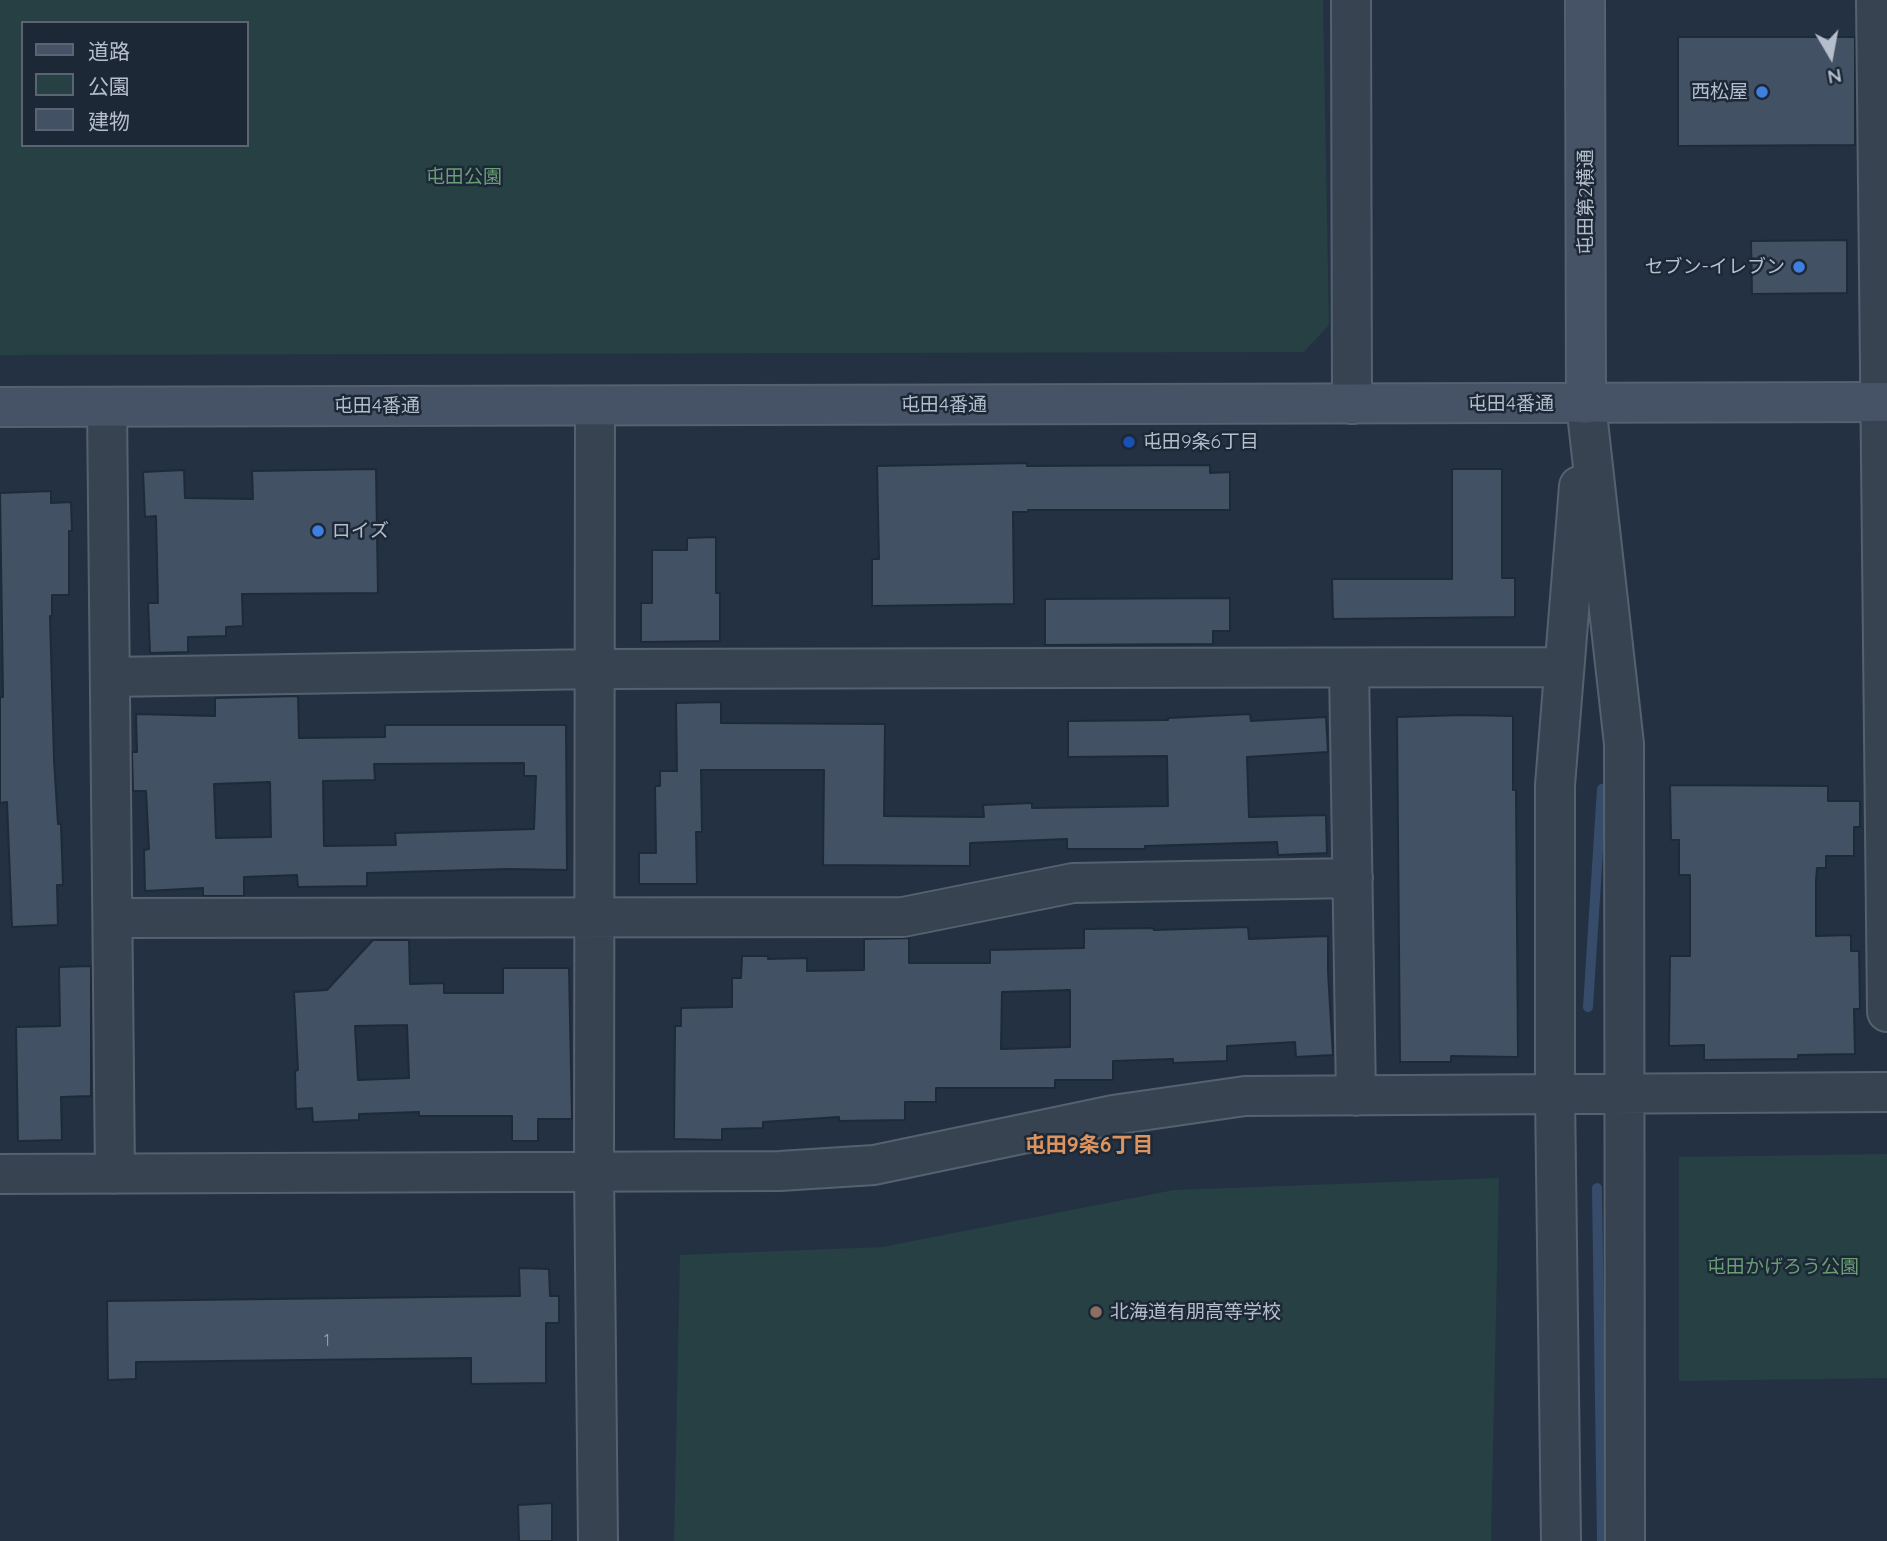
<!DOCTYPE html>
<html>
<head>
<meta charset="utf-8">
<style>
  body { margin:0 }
  #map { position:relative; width:1887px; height:1541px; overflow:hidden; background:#233142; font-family:Quicksand,"Noto Sans JP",sans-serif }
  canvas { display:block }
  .legend { position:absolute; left:21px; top:21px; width:228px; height:126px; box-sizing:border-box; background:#1d2837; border:2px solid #5a6473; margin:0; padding:9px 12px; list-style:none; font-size:21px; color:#b5becc }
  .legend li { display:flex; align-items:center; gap:14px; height:35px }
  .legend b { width:35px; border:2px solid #5a6473 }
  .north { position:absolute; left:1796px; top:21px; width:70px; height:70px; -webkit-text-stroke:5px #1d2837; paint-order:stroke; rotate:170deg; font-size:19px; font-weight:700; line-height:28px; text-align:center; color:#b5becc }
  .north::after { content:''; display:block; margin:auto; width:24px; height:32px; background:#b5becc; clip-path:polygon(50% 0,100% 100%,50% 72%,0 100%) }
</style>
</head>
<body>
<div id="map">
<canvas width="1887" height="1541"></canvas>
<ul class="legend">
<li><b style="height:9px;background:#465265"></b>道路</li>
<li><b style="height:19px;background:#264043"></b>公園</li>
<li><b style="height:19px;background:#425164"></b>建物</li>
</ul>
<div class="north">N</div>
</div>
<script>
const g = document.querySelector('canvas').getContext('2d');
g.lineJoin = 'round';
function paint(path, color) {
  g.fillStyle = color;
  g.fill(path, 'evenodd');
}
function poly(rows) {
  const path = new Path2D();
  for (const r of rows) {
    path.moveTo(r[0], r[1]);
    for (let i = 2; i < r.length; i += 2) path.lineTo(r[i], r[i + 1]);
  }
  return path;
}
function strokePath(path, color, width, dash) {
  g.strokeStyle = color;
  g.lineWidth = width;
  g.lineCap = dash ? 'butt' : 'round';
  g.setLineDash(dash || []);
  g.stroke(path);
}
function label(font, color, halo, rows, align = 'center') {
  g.font = font + ' Quicksand,"Noto Sans JP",sans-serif';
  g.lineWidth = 5;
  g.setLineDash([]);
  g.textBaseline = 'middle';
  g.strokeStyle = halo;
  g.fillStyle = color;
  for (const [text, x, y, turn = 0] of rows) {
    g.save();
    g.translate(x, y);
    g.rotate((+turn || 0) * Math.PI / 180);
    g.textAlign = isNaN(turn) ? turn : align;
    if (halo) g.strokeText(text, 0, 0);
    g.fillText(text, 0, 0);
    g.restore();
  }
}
const green = poly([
  [0,0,1323,0,1329,325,1304,352,0,355],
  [23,23,247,23,247,145,23,145],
  [1887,1154,1887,1378,1679,1381,1679,1157],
  [1499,1178,1491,1541,674,1541,680,1255,882,1247,1174,1190]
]);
const stream = poly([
  [1588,1007,1602,789],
  [1597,1188,1602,1541]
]);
const building = poly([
  [1678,37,1855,37,1855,145,1678,146,1678,37],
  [1847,240,1847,293,1752,294,1751,241,1847,240],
  [1027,463,1027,466,1210,465,1210,473,1230,472,1230,510,1028,510,1028,512,1013,512,1014,604,872,606,872,559,879,559,877,466,1027,463],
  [376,469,378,593,242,594,243,626,226,627,226,636,188,637,188,652,150,653,148,603,158,603,156,516,145,517,143,472,184,470,185,498,253,499,252,471,376,469],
  [1452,469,1502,469,1502,578,1515,578,1515,617,1333,619,1332,579,1452,579,1452,469],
  [51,491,51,503,71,502,72,531,69,531,69,595,52,595,52,616,50,616,54,760,58,824,61,824,63,885,57,885,58,925,12,927,7,802,0,803,0,697,3,697,0,493,51,491],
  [716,537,716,593,720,593,720,641,641,642,641,603,652,603,652,550,687,550,687,538,716,537],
  [1230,598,1230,631,1213,631,1213,644,1045,645,1045,599,1230,598],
  [298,696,299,738,385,737,385,725,566,725,567,870,508,869,367,873,367,886,298,887,297,875,244,877,244,896,203,896,203,888,145,891,144,850,149,849,146,791,133,791,132,752,137,752,136,714,215,716,215,698,298,696],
  [524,763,524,776,536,776,534,829,395,833,396,845,324,846,323,781,375,780,374,764,524,763],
  [270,782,271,837,216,838,214,784,270,782],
  [721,702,721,723,885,724,884,816,984,817,983,805,1032,803,1032,808,1168,806,1167,756,1068,757,1068,721,1168,720,1168,718,1250,714,1251,721,1326,717,1328,752,1247,757,1249,817,1326,815,1327,853,1278,855,1277,842,1145,846,1145,849,1067,849,1067,839,970,843,970,866,823,865,824,770,701,770,702,832,696,832,697,884,639,884,639,853,656,853,655,786,660,786,660,771,677,771,676,703,721,702],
  [1464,715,1513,716,1513,790,1516,790,1518,1057,1451,1056,1451,1062,1400,1062,1397,717,1464,715],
  [1670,785,1828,786,1828,801,1860,801,1860,827,1854,827,1854,856,1826,856,1826,868,1817,868,1816,880,1816,936,1851,935,1851,951,1859,951,1860,1009,1854,1009,1855,1054,1798,1055,1798,1059,1704,1060,1704,1045,1669,1046,1670,956,1690,956,1690,875,1679,875,1679,840,1671,840,1670,785],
  [1248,927,1249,939,1328,936,1328,972,1333,1055,1296,1057,1295,1042,1227,1046,1227,1061,1173,1063,1173,1059,1113,1061,1113,1080,1055,1080,1055,1088,936,1088,936,1102,905,1102,905,1120,839,1121,839,1117,763,1122,763,1128,722,1129,722,1140,674,1139,675,1026,681,1026,681,1008,732,1007,732,978,741,978,742,956,768,956,768,959,807,958,807,971,864,970,864,939,909,938,909,963,990,963,990,950,1084,948,1084,929,1153,928,1154,930,1248,927],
  [1070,990,1070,1047,1001,1049,1002,992,1070,990],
  [373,940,409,940,410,984,444,983,444,993,503,993,503,968,569,968,572,1119,538,1119,538,1141,512,1141,512,1116,419,1116,419,1112,359,1114,359,1120,313,1122,312,1108,296,1109,295,1071,298,1070,294,992,327,990,373,940],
  [407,1025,409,1078,358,1080,355,1026,407,1025],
  [91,966,91,1096,61,1097,62,1140,18,1141,16,1027,60,1026,59,967,91,966],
  [519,1268,549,1269,550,1296,559,1296,559,1323,546,1323,546,1383,471,1384,471,1358,136,1362,136,1379,108,1380,107,1301,516,1296,520,1296,519,1268],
  [552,1503,552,1541,519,1541,518,1505,552,1503]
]);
const street = poly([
  [1351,0,1352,404],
  [1876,0,1887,1012],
  [1586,404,1624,744,1625,1541],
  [595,406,594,1171,598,1541],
  [107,407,115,1174],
  [1349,668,1356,1096],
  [110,677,595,669,1563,667],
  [113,918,903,917,1073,883,1353,878],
  [0,1174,780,1171,874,1165,1113,1115,1245,1096,1887,1092],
  [1561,1541,1555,1095,1555,785,1579,486]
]);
const secondary = poly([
  [1585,0,1586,404],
  [0,407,1887,402]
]);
const markers = [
  [1762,92,7,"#3f7fe0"],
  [1799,267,7,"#3f7fe0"],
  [1129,442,7,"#1a4fb4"],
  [318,531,7,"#3f7fe0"],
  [1096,1312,7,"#8d6e63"]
];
const numberNames = [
  ["1",327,1341]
];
const poiNames = [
  ["西松屋",1748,92,"right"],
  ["セブン-イレブン",1785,267,"right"],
  ["屯田9条6丁目",1143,442],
  ["ロイズ",332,531],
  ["北海道有朋高等学校",1110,1312]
];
const parkNames = [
  ["屯田公園",464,177],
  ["屯田かげろう公園",1783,1267]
];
const streetNames = [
  ["屯田第2横通",1586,202,-90],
  ["屯田4番通",1511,404],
  ["屯田4番通",944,405],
  ["屯田4番通",377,406]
];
const neighbourhoodNames = [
  ["屯田9条6丁目",1089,1146]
];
paint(green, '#264043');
strokePath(stream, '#364c6a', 10);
paint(building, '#425164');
strokePath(building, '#1f2a39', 2);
strokePath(street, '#56616f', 42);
strokePath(secondary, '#56616f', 42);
strokePath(street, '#384351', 38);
strokePath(secondary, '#465265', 38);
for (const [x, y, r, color] of markers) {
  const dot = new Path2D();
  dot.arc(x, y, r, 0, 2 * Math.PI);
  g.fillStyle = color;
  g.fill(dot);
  strokePath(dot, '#1d2837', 2.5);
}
label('16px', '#98a3b2', null, numberNames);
label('19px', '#b5becc', '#1d2837', poiNames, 'left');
label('19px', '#6a9e75', '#1d2837', parkNames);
label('19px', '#b5becc', '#1d2837', streetNames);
label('bold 21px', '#dd935e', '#1d2837', neighbourhoodNames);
</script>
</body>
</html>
